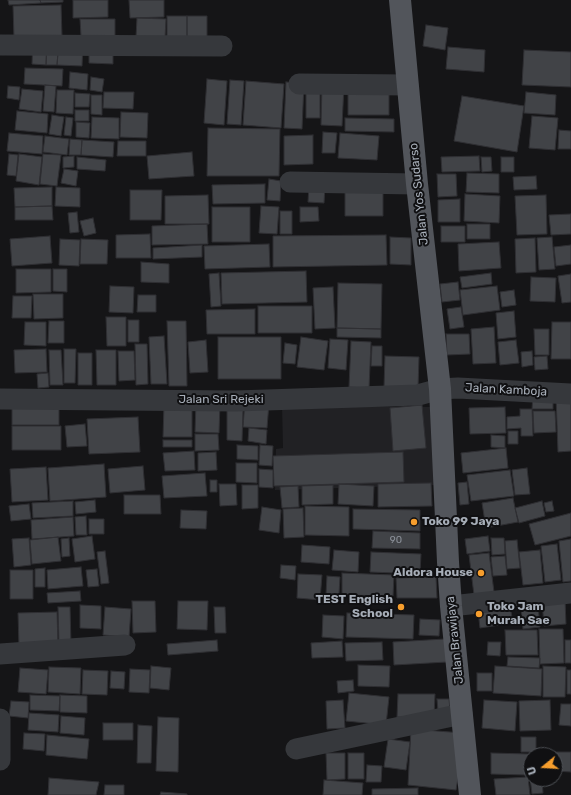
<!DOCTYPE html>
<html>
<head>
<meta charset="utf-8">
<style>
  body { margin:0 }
  #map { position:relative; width:571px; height:795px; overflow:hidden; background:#151517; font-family:Rubik,sans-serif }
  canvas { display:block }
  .north { position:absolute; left:523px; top:747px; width:40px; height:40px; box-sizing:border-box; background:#101012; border:1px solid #4c4f54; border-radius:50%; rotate:252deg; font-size:11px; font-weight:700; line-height:16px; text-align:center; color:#a7aeb8 }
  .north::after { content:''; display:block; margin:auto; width:14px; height:18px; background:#f79e2d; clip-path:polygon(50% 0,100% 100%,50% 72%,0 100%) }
</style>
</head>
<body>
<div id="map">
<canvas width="571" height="795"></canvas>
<div class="north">U</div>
</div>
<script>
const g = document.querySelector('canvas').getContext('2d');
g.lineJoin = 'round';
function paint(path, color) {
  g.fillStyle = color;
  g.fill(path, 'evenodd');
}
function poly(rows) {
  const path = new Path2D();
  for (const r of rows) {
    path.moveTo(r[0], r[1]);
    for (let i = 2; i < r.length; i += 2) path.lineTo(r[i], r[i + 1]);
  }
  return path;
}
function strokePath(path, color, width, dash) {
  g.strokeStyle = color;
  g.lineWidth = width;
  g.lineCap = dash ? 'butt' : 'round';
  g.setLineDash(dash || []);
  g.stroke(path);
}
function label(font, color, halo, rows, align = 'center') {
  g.font = font + ' Rubik,sans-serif';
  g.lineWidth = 4;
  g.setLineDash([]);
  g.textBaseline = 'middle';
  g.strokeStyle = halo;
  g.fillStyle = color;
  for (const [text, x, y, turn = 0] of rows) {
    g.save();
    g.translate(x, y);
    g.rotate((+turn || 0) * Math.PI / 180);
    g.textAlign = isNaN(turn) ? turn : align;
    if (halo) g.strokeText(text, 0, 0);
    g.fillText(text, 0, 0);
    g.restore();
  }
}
const built = poly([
  [282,405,434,407,437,485,275,490,276,449,283,448]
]);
const building = poly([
  [8,0,40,0,41,3,9,5,8,0],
  [40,0,63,0,63,2,41,3,40,0],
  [73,0,108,0,108,17,73,18,73,0],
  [129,0,164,0,164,17,130,18,129,0],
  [61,5,62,36,14,38,13,6,61,5],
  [167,16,187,16,187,39,167,39,167,16],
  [187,16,207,16,207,39,187,39,187,16],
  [137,18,166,19,165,38,136,37,137,18],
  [80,19,115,19,115,36,81,36,80,19],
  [426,25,448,28,445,50,423,46,426,25],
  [33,39,47,40,46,65,32,64,33,39],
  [47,40,59,40,57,65,46,65,47,40],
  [59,40,83,42,82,66,57,65,59,40],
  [89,41,113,42,113,64,89,63,89,41],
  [448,47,485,50,484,72,446,69,448,47],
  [524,50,571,52,571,87,522,85,524,50],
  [25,68,63,69,62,86,24,84,25,68],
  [70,72,88,74,87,90,69,88,70,72],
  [91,77,104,79,102,92,90,90,91,77],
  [207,79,227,81,224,125,204,123,207,79],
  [230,80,244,81,241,125,227,124,230,80],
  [246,81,284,84,281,128,243,125,246,81],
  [286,82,304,83,302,129,284,128,286,82],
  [348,82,389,83,389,115,348,115,348,82],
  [306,84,320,84,320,118,306,118,306,84],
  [45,85,56,86,54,112,43,111,45,85],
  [322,85,344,85,342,126,321,125,322,85],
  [8,86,20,87,19,100,7,98,8,86],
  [22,89,43,91,41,112,19,109,22,89],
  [57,90,74,90,73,114,56,113,57,90],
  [104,92,134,92,133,109,103,108,104,92],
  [526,92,556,95,555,115,524,113,526,92],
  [75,93,90,94,89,107,75,107,75,93],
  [91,95,102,95,102,115,91,114,91,95],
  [462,96,524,106,517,152,454,141,462,96],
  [75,110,89,110,89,121,75,121,75,110],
  [17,111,48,114,47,133,15,130,17,111],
  [121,112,148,113,147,138,120,137,121,112],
  [52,115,64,117,61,136,49,134,52,115],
  [532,116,558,118,555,150,529,148,532,116],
  [66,117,73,118,71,136,64,135,66,117],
  [92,117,119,118,119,139,91,138,92,117],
  [345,118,394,119,394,132,345,131,345,118],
  [76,122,90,123,89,138,76,137,76,122],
  [208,128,280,129,279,176,207,176,208,128],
  [559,130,571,131,571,149,558,149,559,130],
  [323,132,337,133,335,153,322,153,323,132],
  [9,133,43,136,42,154,7,151,9,133],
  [340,133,379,136,377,160,338,158,340,133],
  [313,135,313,164,284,165,284,136,313,135],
  [45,136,69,139,67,155,43,152,45,136],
  [70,139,82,140,81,155,69,155,70,139],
  [82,140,114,142,113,157,81,155,82,140],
  [118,141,146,141,146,156,117,156,118,141],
  [192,152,194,176,149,179,147,156,192,152],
  [9,154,18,155,16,176,7,175,9,154],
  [19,154,42,157,39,185,16,181,19,154],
  [43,154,61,155,57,186,40,184,43,154],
  [74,156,74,167,63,168,63,157,74,156],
  [479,156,480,171,442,172,441,157,479,156],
  [77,157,106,160,105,171,77,169,77,157],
  [481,157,491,157,492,171,482,172,481,157],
  [501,157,514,157,514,172,501,172,501,157],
  [64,169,78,171,76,186,61,183,64,169],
  [467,173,499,174,499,193,466,192,467,173],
  [437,174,456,174,457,196,438,197,437,174],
  [536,176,537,189,514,190,513,177,536,176],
  [269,179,281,181,280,201,267,200,269,179],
  [345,179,383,179,383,216,345,216,345,179],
  [265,184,265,203,213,204,212,185,265,184],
  [309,185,325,186,324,203,308,202,309,185],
  [52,187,52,206,15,207,14,188,52,187],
  [56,187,80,188,80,207,55,206,56,187],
  [130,190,162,190,161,220,130,220,130,190],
  [465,194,500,196,499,223,464,221,465,194],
  [208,195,209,224,165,224,165,196,208,195],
  [546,195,547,234,517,235,515,196,546,195],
  [460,199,460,222,438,222,438,200,460,199],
  [52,206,53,220,15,220,15,207,52,206],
  [261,206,279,207,277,234,259,233,261,206],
  [212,207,250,207,250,242,212,242,212,207],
  [300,207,318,207,319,221,300,222,300,207],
  [280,211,292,211,292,234,280,234,280,211],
  [77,212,79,232,70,233,68,213,77,212],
  [571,214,571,234,551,235,549,215,571,214],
  [93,218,96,233,84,236,80,221,93,218],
  [207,224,208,244,152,245,152,226,207,224],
  [467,224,490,224,490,239,467,239,467,224],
  [441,226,465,226,465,242,441,242,441,226],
  [150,234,151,258,116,258,116,235,150,234],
  [386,235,387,265,273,267,273,236,386,235],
  [50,236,52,263,12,266,10,239,50,236],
  [390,237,411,238,411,265,390,264,390,237],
  [552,237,555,269,539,270,537,238,552,237],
  [535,238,536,272,516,273,515,239,535,238],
  [60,239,80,240,79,266,59,265,60,239],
  [81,239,108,240,107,264,80,264,81,239],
  [499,242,501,268,459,271,458,244,499,242],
  [269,244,270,267,205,269,204,246,269,244],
  [202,245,202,257,153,259,153,248,202,245],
  [571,245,571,264,556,266,554,247,571,245],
  [141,262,169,264,169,283,141,282,141,262],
  [16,269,51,269,51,292,16,293,16,269],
  [53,269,67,269,67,292,53,291,53,269],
  [306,271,307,302,222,304,221,273,306,271],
  [219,273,221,306,211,307,209,274,219,273],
  [491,273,492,284,462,288,460,277,491,273],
  [571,274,571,302,562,303,558,276,571,274],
  [531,277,556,278,555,302,530,301,531,277],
  [458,282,460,300,442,302,440,284,458,282],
  [338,283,382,284,381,329,337,328,338,283],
  [110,286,134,287,133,313,109,312,110,286],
  [497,286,500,310,463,315,460,290,497,286],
  [333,287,335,328,315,329,313,288,333,287],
  [514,290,516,305,502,307,500,292,514,290],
  [33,294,63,294,63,318,34,319,33,294],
  [138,295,156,295,156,312,137,312,138,295],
  [13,296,32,296,31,318,12,318,13,296],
  [258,306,312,306,312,333,258,333,258,306],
  [461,307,464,327,450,329,447,309,461,307],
  [255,309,255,334,207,334,206,310,255,309],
  [514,311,516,337,498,339,496,313,514,311],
  [106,317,126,317,126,346,107,346,106,317],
  [128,320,139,320,139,342,128,342,128,320],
  [49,321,64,321,64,343,48,343,49,321],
  [167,321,186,321,187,386,169,386,167,321],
  [25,322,46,322,46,346,24,345,25,322],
  [552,322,571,322,571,359,551,359,552,322],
  [494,327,496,363,473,364,471,329,494,327],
  [337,328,381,329,381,338,337,337,337,328],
  [534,329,549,329,549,355,535,355,534,329],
  [446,334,469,334,470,354,447,355,446,334],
  [164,336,167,384,151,384,149,337,164,336],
  [218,337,281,337,281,379,218,379,218,337],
  [301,337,328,341,324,370,297,367,301,337],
  [330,339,348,340,346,370,328,368,330,339],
  [206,340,208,372,190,373,188,342,206,340],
  [516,340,519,363,500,365,498,342,516,340],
  [351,341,371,342,369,388,349,387,351,341],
  [285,343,297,345,295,364,283,363,285,343],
  [135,344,147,344,148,384,136,385,135,344],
  [372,346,382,346,382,366,371,366,372,346],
  [46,349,47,372,15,373,14,350,46,349],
  [64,349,76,349,75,383,64,383,64,349],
  [49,350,61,350,63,385,50,385,49,350],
  [96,350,116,350,116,385,97,385,96,350],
  [118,351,134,351,135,380,119,381,118,351],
  [532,351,533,365,522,367,521,352,532,351],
  [78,353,92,353,92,385,78,385,78,353],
  [385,356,419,357,418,388,384,387,385,356],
  [547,356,548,369,535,370,534,357,547,356],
  [48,373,49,387,38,388,37,374,48,373],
  [533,395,553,396,553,409,532,409,533,395],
  [556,396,571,396,571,451,558,452,556,396],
  [245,401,269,403,267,428,243,427,245,401],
  [59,402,59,425,12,425,12,403,59,402],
  [196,402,220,403,219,433,195,432,196,402],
  [164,405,192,405,192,437,163,437,164,405],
  [422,405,426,448,393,451,390,408,422,405],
  [505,407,506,433,470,434,469,408,505,407],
  [520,409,532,409,533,436,521,436,521,428,507,429,507,417,520,416,520,409],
  [227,410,243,410,242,441,227,440,227,410],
  [533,411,555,411,556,432,534,433,533,411],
  [138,417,140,452,89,454,87,419,138,417],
  [85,424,87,446,67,447,65,426,85,424],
  [12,426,61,426,61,450,12,450,12,426],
  [249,428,267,430,266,444,248,441,249,428],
  [508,431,518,431,518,444,508,444,508,431],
  [195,434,218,434,219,450,195,451,195,434],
  [491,435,505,436,505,448,491,447,491,435],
  [163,440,192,440,192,447,163,447,163,440],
  [237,445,258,446,258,460,237,459,237,445],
  [260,445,273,446,272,466,259,465,260,445],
  [506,448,508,468,463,473,461,453,506,448],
  [194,451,195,470,165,471,163,453,194,451],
  [216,452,217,470,198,471,198,453,216,452],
  [403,452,404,482,274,486,273,456,403,452],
  [236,463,257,463,257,483,236,482,236,463],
  [104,464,106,497,50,501,48,468,104,464],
  [143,466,145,490,110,493,108,469,143,466],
  [46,467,48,500,12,502,10,469,46,467],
  [527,468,530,494,515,495,512,470,527,468],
  [259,469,273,470,273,488,259,487,259,469],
  [510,470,514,496,471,501,467,475,510,470],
  [205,473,207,496,164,498,162,476,205,473],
  [210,480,217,480,217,492,210,492,210,480],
  [467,482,469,504,460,505,458,483,467,482],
  [431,483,432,506,378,507,378,484,431,483],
  [219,484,236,484,237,505,220,506,219,484],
  [339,484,374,486,373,506,338,504,339,484],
  [242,485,258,485,258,508,242,509,242,485],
  [333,485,333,504,302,505,302,486,333,485],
  [298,486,299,507,282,508,280,487,298,486],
  [124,495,160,495,161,514,124,514,124,495],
  [513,498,518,522,486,528,482,503,513,498],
  [95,500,96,512,76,514,75,502,95,500],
  [73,501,73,516,33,518,32,503,73,501],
  [542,501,545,516,519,523,515,508,542,501],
  [552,501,554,511,546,512,544,503,552,501],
  [29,504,31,519,11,521,9,506,29,504],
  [305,506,349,507,349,536,305,535,305,506],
  [262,507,281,510,279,533,259,530,262,507],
  [303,508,304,537,284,538,283,509,303,508],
  [353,509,420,510,420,531,353,529,353,509],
  [181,510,207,511,206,529,180,528,181,510],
  [571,513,571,536,535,545,529,524,571,513],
  [86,516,87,535,76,535,75,517,86,516],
  [73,517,74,536,32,539,31,520,73,517],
  [89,519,104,519,104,534,89,534,89,519],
  [373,531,420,533,420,549,372,548,373,531],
  [92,536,95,559,75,562,72,539,92,536],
  [488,536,490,551,467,554,465,539,488,536],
  [58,537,61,561,32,564,30,540,58,537],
  [29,538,31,565,14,567,12,539,29,538],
  [69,538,70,556,62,557,61,539,69,538],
  [491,538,504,538,505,554,492,555,491,538],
  [571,539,571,581,563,582,559,541,571,539],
  [517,540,520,568,507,569,505,541,517,540],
  [557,544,561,580,545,582,541,546,557,544],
  [302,545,330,547,329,564,301,562,302,545],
  [334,550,359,552,358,572,332,570,334,550],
  [540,550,543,583,523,585,519,552,540,550],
  [105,551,109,583,101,584,97,552,105,551],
  [371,552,421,554,420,574,370,572,371,552],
  [489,553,494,592,474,595,469,555,489,553],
  [505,556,507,575,493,576,491,557,505,556],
  [281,565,296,566,295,580,280,578,281,565],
  [81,567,83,586,48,589,47,570,81,567],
  [45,568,45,587,35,587,35,569,45,568],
  [97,569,99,586,88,587,86,570,97,569],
  [10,570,33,570,33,599,10,599,10,570],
  [342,573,394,575,393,596,342,595,342,573],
  [298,574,322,575,320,600,297,598,298,574],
  [327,576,340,577,339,594,326,594,327,576],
  [436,577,437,598,397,598,396,578,436,577],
  [80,591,81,601,48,603,47,593,80,591],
  [565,600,566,624,544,626,542,601,565,600],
  [132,601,155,601,156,632,133,633,132,601],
  [178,601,208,601,207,630,177,629,178,601],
  [80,605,101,606,101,629,80,628,80,605],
  [538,605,540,627,523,629,521,607,538,605],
  [510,606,513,623,480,628,478,611,510,606],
  [58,607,70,607,71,644,59,644,58,607],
  [105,607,131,609,129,637,103,635,105,607],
  [214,607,225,607,226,633,215,633,214,607],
  [57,612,58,645,19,646,18,613,57,612],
  [347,613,414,615,413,639,346,637,347,613],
  [323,615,344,616,343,639,322,637,323,615],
  [420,619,440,620,439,636,419,635,420,619],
  [539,629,563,629,564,663,540,664,539,629],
  [505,630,537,630,538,655,506,655,505,630],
  [445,639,447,662,394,665,393,642,445,639],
  [217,640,218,651,168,655,167,644,217,640],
  [565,640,571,640,571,663,565,663,565,640],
  [342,641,343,657,312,658,311,643,342,641],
  [382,642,383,660,346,661,345,643,382,642],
  [488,642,501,642,500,656,487,655,488,642],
  [508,657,540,658,539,668,507,666,508,657],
  [358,665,390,666,389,687,358,686,358,665],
  [151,666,171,668,169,690,150,688,151,666],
  [495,666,542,669,541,696,493,693,495,666],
  [543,666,566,667,565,697,543,697,543,666],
  [49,667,81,668,80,694,48,692,49,667],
  [20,668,48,670,46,694,18,692,20,668],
  [130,669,150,670,149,693,129,692,130,669],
  [83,670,108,671,107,695,82,694,83,670],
  [567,670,571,670,571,694,567,694,567,670],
  [111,671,125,672,124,689,110,688,111,671],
  [477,673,492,673,492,691,477,691,477,673],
  [353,680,354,691,338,693,337,681,353,680],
  [349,693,389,697,386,725,346,721,349,693],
  [398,694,435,694,434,718,397,717,398,694],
  [30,695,60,696,59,711,30,710,30,695],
  [60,695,87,696,87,713,60,712,60,695],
  [437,699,449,699,450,710,438,711,437,699],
  [343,700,345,728,327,729,326,701,343,700],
  [484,700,517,702,515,731,482,728,484,700],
  [550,700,551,730,520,731,519,701,550,700],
  [11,701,29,702,28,718,9,716,11,701],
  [561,704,571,704,571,726,559,725,561,704],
  [29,713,59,715,58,732,28,730,29,713],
  [61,716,85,718,84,735,60,733,61,716],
  [158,717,179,718,178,772,156,771,158,717],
  [103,723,133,723,133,740,103,740,103,723],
  [138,725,152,726,151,763,137,763,138,725],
  [411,729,463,733,458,778,456,790,408,785,411,729],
  [24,733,45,734,44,751,23,749,24,733],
  [47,735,89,739,87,759,46,755,47,735],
  [521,737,536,737,536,752,521,752,521,737],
  [388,739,410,742,406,770,384,767,388,739],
  [541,752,571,752,571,772,555,771,555,755,541,755,541,752],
  [326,753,345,753,345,779,327,780,326,753],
  [348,753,364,753,364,779,348,779,348,753],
  [491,753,528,754,527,775,491,774,491,753],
  [529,754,540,755,531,755,531,774,529,774,529,754],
  [367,765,382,766,381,782,366,782,367,765],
  [528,777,530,795,496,795,494,779,528,777],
  [530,777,531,777,531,779,542,779,543,793,532,794,530,777],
  [49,778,99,782,96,795,48,795,49,778],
  [324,780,363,783,362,795,323,795,324,780],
  [105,785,124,785,124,795,104,795,105,785],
  [418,788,418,795,372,795,372,789,418,788],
  [161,792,187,794,187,795,160,795,161,792]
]);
const minor = poly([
  [0,45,222,46],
  [299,84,408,85],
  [290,182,417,184],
  [0,399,236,401,418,395,440,389,458,388,571,394],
  [451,606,571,593],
  [0,654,125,645],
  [0,719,0,760],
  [296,749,462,714]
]);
const major = poly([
  [400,0,417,184,440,389,448,562,451,606,470,795]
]);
const markers = [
  [414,522,4,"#f79e2d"],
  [481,573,4,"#f79e2d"],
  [401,607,4,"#f79e2d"],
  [479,614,4,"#f79e2d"]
];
const numberNames = [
  ["90",396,540]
];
const streetNames = [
  ["Jalan Yos Sudarso",419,194,-96],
  ["Jalan Kamboja",506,390,3],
  ["Jalan Sri Rejeki",221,400],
  ["Jalan Brawijaya",455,640,-96]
];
const poiNames = [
  ["Toko 99 Jaya",422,522],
  ["Aldora House",473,573,"right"],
  ["TEST English",393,600,"right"],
  ["School",393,614,"right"],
  ["Toko Jam",487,607],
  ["Murah Sae",487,621]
];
paint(built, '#212124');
paint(building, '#414347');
strokePath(building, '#2f2f33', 1);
strokePath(minor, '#36383c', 21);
strokePath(major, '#52555b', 22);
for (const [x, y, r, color] of markers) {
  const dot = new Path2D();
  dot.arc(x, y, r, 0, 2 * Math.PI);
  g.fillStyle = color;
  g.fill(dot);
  strokePath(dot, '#101012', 1.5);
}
label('10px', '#8e939c', null, numberNames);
label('12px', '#a7aeb8', '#101012', streetNames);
label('bold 12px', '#a7aeb8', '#101012', poiNames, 'left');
</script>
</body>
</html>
